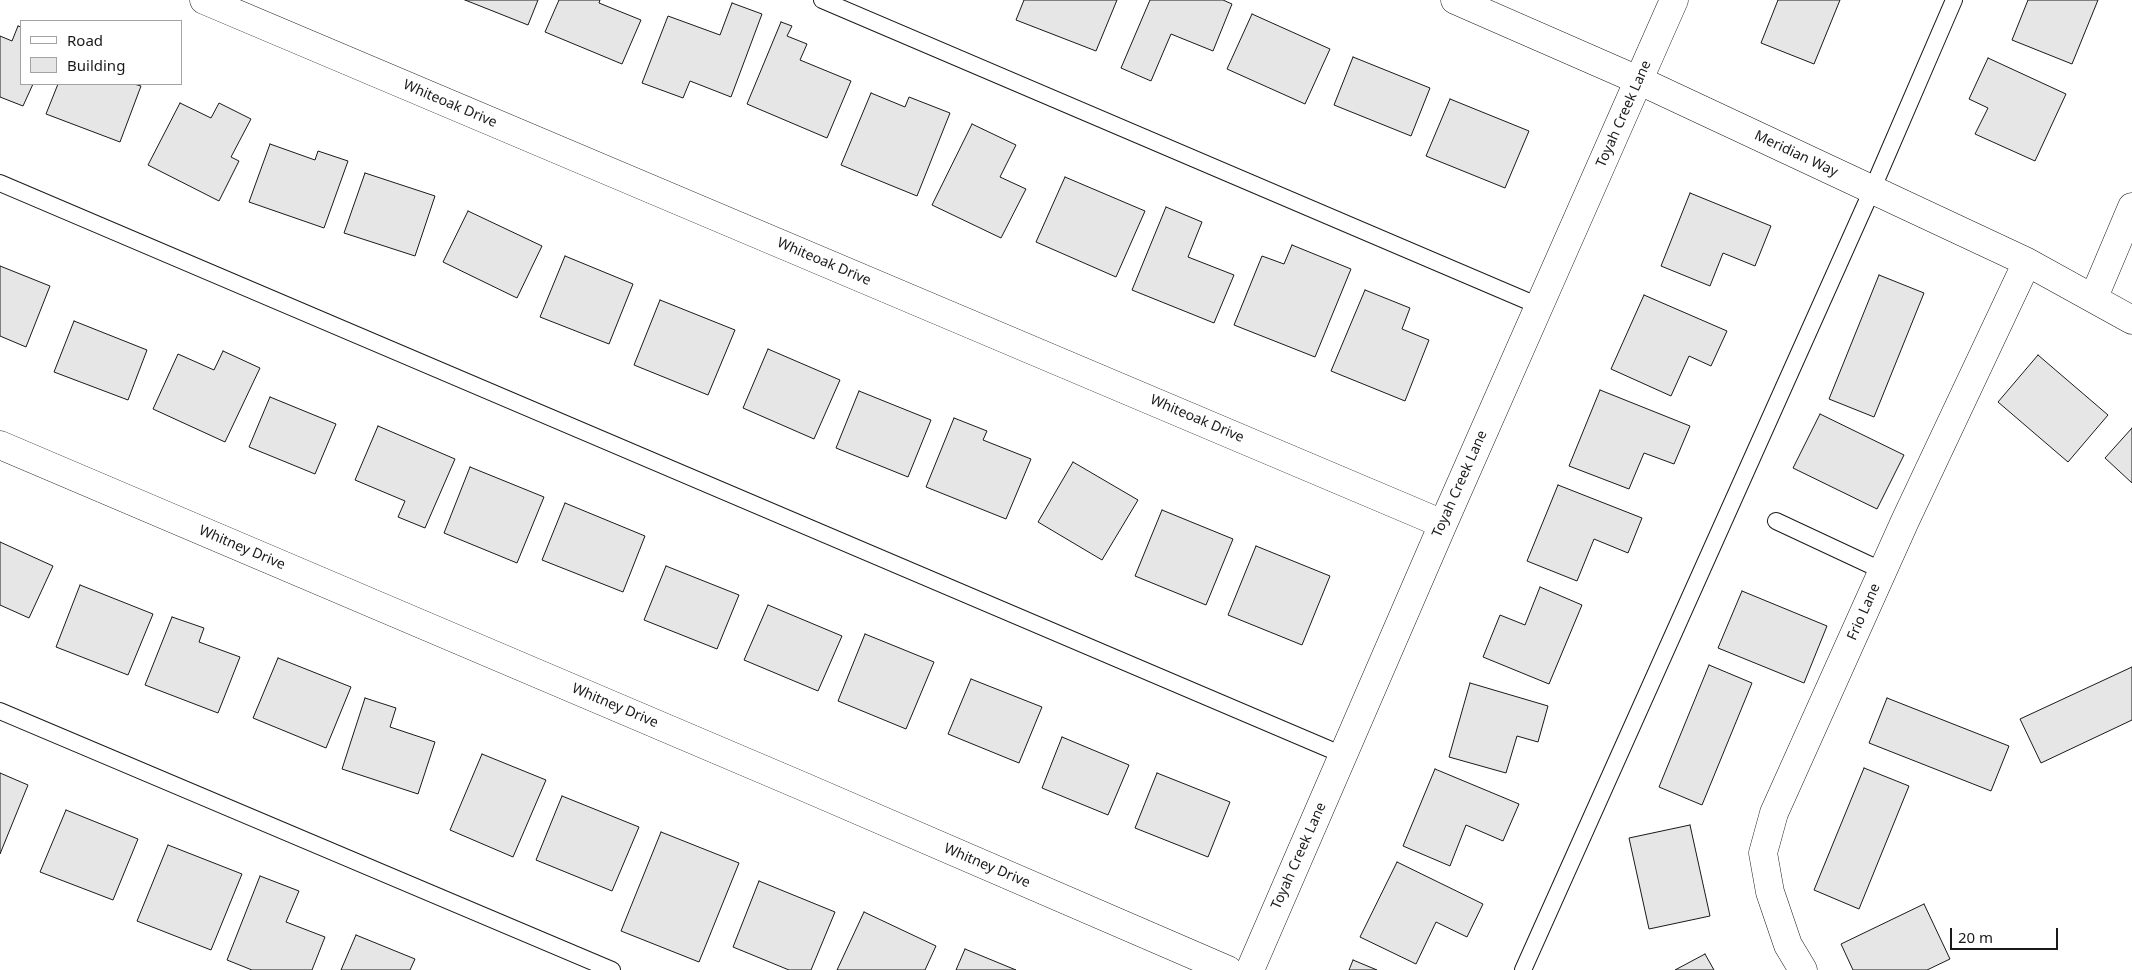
<!DOCTYPE html>
<html>
<head>
<meta charset="utf-8">
<style>
  body { margin:0 }
  #map { position:relative; width:2132px; height:970px; overflow:hidden; background:#fff; font-family:"Noto Sans",sans-serif }
  canvas { display:block }
  .legend { position:absolute; left:20px; top:20px; width:162px; height:65px; box-sizing:border-box; background:#fff; border:1px solid #a3a3a3; margin:0; padding:6px 9px; list-style:none; font-size:15px; color:#1a1a1a }
  .legend li { display:flex; align-items:center; gap:10px; height:25px }
  .legend b { width:25px; border:1px solid #a3a3a3 }
  .scale { position:absolute; left:1950px; top:928px; width:108px; height:22px; box-sizing:border-box; border:2px solid #1a1a1a; border-top:0; padding-left:6px; font-size:15px; line-height:18px; white-space:nowrap; color:#1a1a1a; -webkit-text-stroke:4px #fff; paint-order:stroke }
</style>
</head>
<body>
<div id="map">
<canvas width="2132" height="970"></canvas>
<ul class="legend">
<li><b style="height:6px;background:#fff"></b>Road</li>
<li><b style="height:14px;background:#e6e6e6"></b>Building</li>
</ul>
<div class="scale">20 m</div>
</div>
<script>
const g = document.querySelector('canvas').getContext('2d');
g.lineJoin = 'round';
function paint(path, color) {
  g.fillStyle = color;
  g.fill(path, 'evenodd');
}
function poly(rows) {
  const path = new Path2D();
  for (const r of rows) {
    path.moveTo(r[0], r[1]);
    for (let i = 2; i < r.length; i += 2) path.lineTo(r[i], r[i + 1]);
  }
  return path;
}
function strokePath(path, color, width, dash) {
  g.strokeStyle = color;
  g.lineWidth = width;
  g.lineCap = dash ? 'butt' : 'round';
  g.setLineDash(dash || []);
  g.stroke(path);
}
function label(font, color, halo, rows, align = 'center') {
  g.font = font + ' "Noto Sans",sans-serif';
  g.lineWidth = 4;
  g.setLineDash([]);
  g.textBaseline = 'middle';
  g.strokeStyle = halo;
  g.fillStyle = color;
  for (const [text, x, y, turn = 0] of rows) {
    g.save();
    g.translate(x, y);
    g.rotate((+turn || 0) * Math.PI / 180);
    g.textAlign = isNaN(turn) ? turn : align;
    if (halo) g.strokeText(text, 0, 0);
    g.fillText(text, 0, 0);
    g.restore();
  }
}
const building = poly([
  [465,0,538,0,528,25,465,0],
  [559,0,600,0,599,3,641,20,622,64,545,32,559,0],
  [1024,0,1117,0,1096,51,1016,20,1024,0],
  [1150,0,1223,0,1232,4,1213,51,1171,34,1151,81,1121,68,1150,0],
  [1778,0,1840,0,1814,64,1761,43,1778,0],
  [2028,0,2098,0,2072,64,2012,40,2028,0],
  [732,3,762,14,731,97,690,81,683,98,642,83,668,16,720,35,732,3],
  [1252,14,1330,49,1305,104,1227,69,1252,14],
  [781,22,792,26,787,36,807,44,800,60,851,81,827,138,747,104,781,22],
  [18,26,21,27,21,84,33,84,23,106,0,97,0,36,12,41,18,26],
  [1353,57,1430,88,1411,136,1334,105,1353,57],
  [1988,58,2066,94,2035,161,1975,134,1988,108,1969,99,1988,58],
  [58,84,134,84,141,86,120,142,46,114,58,84],
  [871,93,905,107,909,97,950,113,917,196,841,165,871,93],
  [1450,99,1529,131,1505,188,1426,156,1450,99],
  [180,103,211,118,219,103,251,119,231,157,239,161,219,201,148,165,180,103],
  [972,124,1016,145,1000,177,1026,189,1001,238,932,205,972,124],
  [270,144,315,160,318,151,348,161,324,228,249,202,270,144],
  [365,173,435,196,415,256,344,233,365,173],
  [1065,177,1145,211,1116,277,1036,242,1065,177],
  [1690,193,1771,226,1755,266,1723,253,1710,286,1661,266,1690,193],
  [1166,207,1202,222,1188,257,1234,275,1214,323,1132,290,1166,207],
  [468,211,542,246,517,298,443,262,468,211],
  [1292,245,1351,269,1315,357,1234,325,1262,256,1284,264,1292,245],
  [565,256,633,284,609,344,540,317,565,256],
  [0,266,50,286,26,347,0,336,0,266],
  [1879,275,1924,293,1874,417,1829,399,1879,275],
  [1365,290,1410,308,1402,329,1429,340,1405,401,1331,371,1365,290],
  [1644,295,1727,331,1711,366,1689,356,1671,396,1611,369,1644,295],
  [660,300,735,330,708,395,634,365,660,300],
  [74,321,147,350,128,400,54,372,74,321],
  [768,349,840,380,814,439,743,408,768,349],
  [223,351,260,368,225,442,153,409,178,354,214,370,223,351],
  [2038,355,2108,415,2068,462,1998,402,2038,355],
  [1600,390,1690,426,1674,464,1644,453,1629,489,1569,466,1600,390],
  [859,391,931,420,908,477,836,448,859,391],
  [270,397,336,424,315,474,249,447,270,397],
  [1820,414,1904,455,1877,509,1793,468,1820,414],
  [954,418,987,431,983,440,1031,459,1006,519,926,487,954,418],
  [378,426,455,459,425,528,398,517,405,501,355,480,378,426],
  [2132,428,2132,483,2105,458,2132,428],
  [1073,462,1138,500,1102,560,1038,522,1073,462],
  [470,467,544,497,517,563,444,533,470,467],
  [1558,485,1642,518,1628,553,1594,539,1577,581,1527,561,1558,485],
  [565,503,645,536,623,592,542,560,565,503],
  [1162,510,1233,539,1206,605,1135,576,1162,510],
  [0,542,53,566,29,618,0,605,0,542],
  [1256,546,1330,576,1302,645,1228,615,1256,546],
  [666,566,739,595,717,649,644,620,666,566],
  [80,585,153,614,128,675,56,647,80,585],
  [1540,587,1582,605,1549,684,1483,657,1500,615,1525,625,1540,587],
  [1742,591,1827,626,1804,683,1718,648,1742,591],
  [768,605,842,636,818,691,744,660,768,605],
  [172,617,204,628,199,642,240,657,218,713,145,685,172,617],
  [865,634,934,662,906,729,838,701,865,634],
  [278,658,351,687,326,748,253,718,278,658],
  [1709,665,1752,683,1702,805,1659,787,1709,665],
  [2132,667,2132,720,2041,763,2020,719,2132,667],
  [971,679,1042,707,1019,763,948,734,971,679],
  [1470,683,1548,706,1538,742,1517,736,1506,773,1449,757,1470,683],
  [365,698,396,708,390,727,435,742,418,794,342,769,365,698],
  [1887,698,2009,746,1991,791,1869,743,1887,698],
  [1062,737,1129,765,1108,815,1042,788,1062,737],
  [482,754,546,780,513,857,450,830,482,754],
  [1864,768,1909,786,1859,909,1814,890,1864,768],
  [1435,769,1519,804,1503,841,1466,825,1450,866,1403,846,1435,769],
  [0,773,28,785,0,854,0,773],
  [1157,773,1230,802,1208,857,1135,828,1157,773],
  [562,796,639,827,612,891,536,860,562,796],
  [66,810,138,839,113,900,40,872,66,810],
  [1690,825,1710,916,1649,929,1629,838,1690,825],
  [661,832,739,863,699,962,621,931,661,832],
  [168,845,242,874,211,950,137,921,168,845],
  [1397,862,1483,904,1467,937,1436,922,1416,964,1360,937,1397,862],
  [260,876,299,891,286,922,325,937,312,970,252,970,227,960,260,876],
  [759,881,835,912,811,970,789,970,733,947,759,881],
  [1924,904,1950,959,1927,970,1853,970,1841,944,1924,904],
  [864,912,936,946,925,970,837,970,864,912],
  [356,935,415,959,410,970,341,970,356,935],
  [965,949,1016,970,956,970,965,949],
  [1705,954,1714,970,1675,970,1705,954],
  [1353,960,1377,970,1349,970,1353,960]
]);
const lane = poly([
  [822,0,1539,306],
  [0,183,1343,755],
  [1776,521,1883,571],
  [0,711,612,970],
  [1523,970,1872,190,1954,0]
]);
const street = poly([
  [204,0,1443,524],
  [1455,0,1638,80,2027,262,2132,320],
  [2094,297,2132,207],
  [0,445,802,786,1228,970],
  [1250,970,1443,524,1674,0],
  [1803,970,1788,945,1770,892,1763,853,1774,813,1905,521,2027,262]
]);
const streetNames = [
  ["Whiteoak Drive",450,104,23],
  ["Toyah Creek Lane",1624,114,-66],
  ["Meridian Way",1796,154,25],
  ["Whiteoak Drive",824,262,23],
  ["Whiteoak Drive",1197,419,23],
  ["Toyah Creek Lane",1460,484,-66],
  ["Whitney Drive",242,548,23],
  ["Frio Lane",1864,612,-66],
  ["Whitney Drive",615,706,23],
  ["Toyah Creek Lane",1299,856,-66],
  ["Whitney Drive",987,866,23]
];
paint(building, '#e6e6e6');
strokePath(building, '#1a1a1a', 1);
strokePath(lane, '#1a1a1a', 18);
strokePath(street, '#1a1a1a', 29);
strokePath(lane, '#fff', 16);
strokePath(street, '#fff', 28);
label('14px', '#1a1a1a', '#fff', streetNames);
</script>
</body>
</html>
